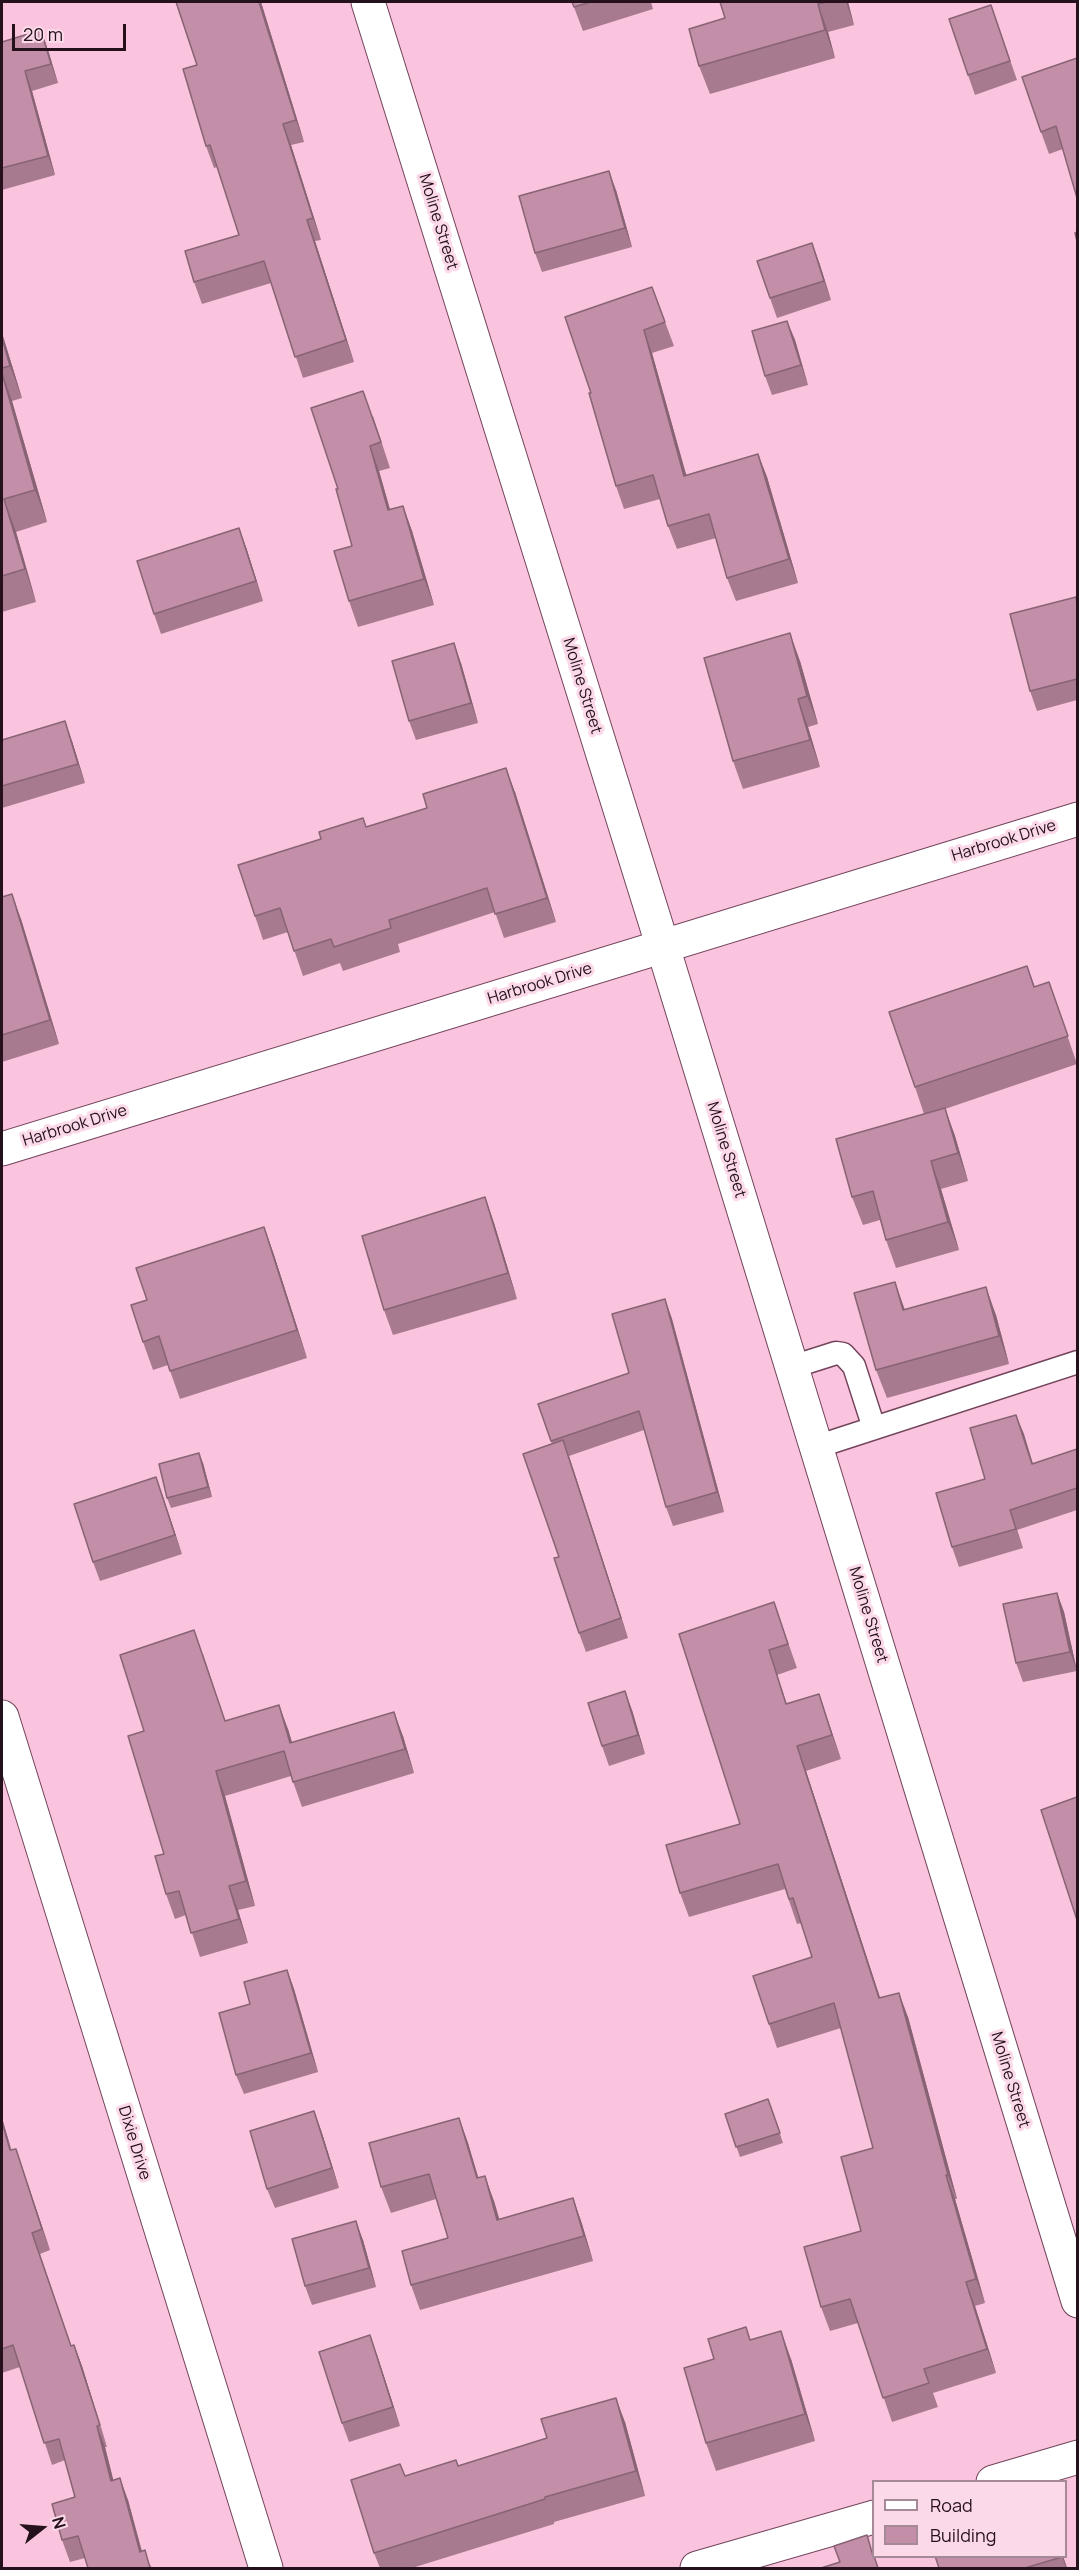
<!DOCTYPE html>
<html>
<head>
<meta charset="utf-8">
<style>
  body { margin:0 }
  #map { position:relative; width:1079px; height:2570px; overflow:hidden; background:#fbc4de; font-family:Manrope,sans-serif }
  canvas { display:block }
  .frame { position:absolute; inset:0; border:3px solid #24111b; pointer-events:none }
  .legend { position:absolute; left:872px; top:2480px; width:195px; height:78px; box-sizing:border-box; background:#fbd9e8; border:2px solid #a58996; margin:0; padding:8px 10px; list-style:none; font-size:18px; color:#24111b }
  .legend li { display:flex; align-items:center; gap:12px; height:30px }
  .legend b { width:30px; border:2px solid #a58996 }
  .north { position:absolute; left:12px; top:2498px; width:60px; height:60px; -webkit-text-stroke:4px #fbd9e8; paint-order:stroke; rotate:73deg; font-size:16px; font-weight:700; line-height:24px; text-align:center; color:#24111b }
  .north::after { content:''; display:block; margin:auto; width:21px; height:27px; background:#24111b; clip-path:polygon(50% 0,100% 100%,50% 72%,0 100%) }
  .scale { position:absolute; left:12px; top:24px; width:114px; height:27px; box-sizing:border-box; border:3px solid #24111b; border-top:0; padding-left:8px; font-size:18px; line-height:21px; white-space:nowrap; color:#24111b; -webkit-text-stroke:4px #fbd9e8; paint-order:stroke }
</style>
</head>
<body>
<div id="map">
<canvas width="1079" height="2570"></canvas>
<div class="frame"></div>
<ul class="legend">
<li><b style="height:8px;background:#fff"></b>Road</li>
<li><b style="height:16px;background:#c28ea8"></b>Building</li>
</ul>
<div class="north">N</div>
<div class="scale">20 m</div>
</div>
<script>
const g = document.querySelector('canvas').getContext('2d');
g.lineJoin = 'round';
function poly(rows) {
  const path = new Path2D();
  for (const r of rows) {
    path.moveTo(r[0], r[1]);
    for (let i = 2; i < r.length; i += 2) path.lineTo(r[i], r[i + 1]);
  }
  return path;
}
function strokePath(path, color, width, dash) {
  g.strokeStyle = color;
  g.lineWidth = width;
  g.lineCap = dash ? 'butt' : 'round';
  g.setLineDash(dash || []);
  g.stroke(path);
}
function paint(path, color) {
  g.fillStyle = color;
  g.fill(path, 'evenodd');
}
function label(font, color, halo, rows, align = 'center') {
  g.font = font + ' Manrope,sans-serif';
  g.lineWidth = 6;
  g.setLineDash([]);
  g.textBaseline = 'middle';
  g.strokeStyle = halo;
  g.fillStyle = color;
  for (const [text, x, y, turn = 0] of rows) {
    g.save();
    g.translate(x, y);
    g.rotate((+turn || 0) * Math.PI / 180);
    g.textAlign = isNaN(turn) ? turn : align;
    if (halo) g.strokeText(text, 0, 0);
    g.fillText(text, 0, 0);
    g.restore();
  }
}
const service = poly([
  [792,1367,836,1353,843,1354,854,1366,874,1428],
  [816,1447,1078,1362]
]);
const minor = poly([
  [368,2,663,947,1078,2301],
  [2,1149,1078,819],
  [993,2482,1078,2457],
  [697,2568,874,2517]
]);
const tertiary = poly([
  [2,1717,266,2568]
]);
const wall = poly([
  [261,2,304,142,291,145,321,240,315,241,354,362,303,378,271,283,202,304,194,282,239,235,217,167,214,168,206,146,197,65],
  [572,2,651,2,653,9,583,31],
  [720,2,848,2,854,25,828,32,835,58,710,94,699,66,725,18],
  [991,5,1017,80,975,95,968,75],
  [2,42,48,50,58,83,32,91,55,175,2,190],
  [1077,58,1063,149,1049,154,1041,132],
  [616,190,632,247,542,272,535,253],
  [757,261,819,262,831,300,777,318],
  [652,287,674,346,652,353,686,475,758,454,767,477,798,583,736,601,727,578,716,538,677,549,668,526,660,499,624,509,616,486,591,393],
  [787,321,795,340,808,385,772,395,765,376],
  [2,333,22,398,12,401,47,522,16,532,36,602,2,612],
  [373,416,390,468,379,471,390,509,403,506,412,531,434,605,358,627,349,601,352,546,338,489],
  [246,547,263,601,161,634,154,614],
  [1077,602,1077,700,1037,711,1030,691],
  [800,661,818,724,808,727,820,767,743,789,733,761],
  [461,663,478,723,416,740,409,721],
  [2,740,72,741,85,783,2,808],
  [515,792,556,922,504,938,495,912,398,944,400,952,343,971,340,963,303,976,288,932,263,940,255,916,366,827],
  [2,897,21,919,59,1044,2,1062],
  [1027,966,1035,987,1049,982,1077,1064,945,1109,955,1136,968,1181,941,1189,959,1250,896,1268,886,1240,880,1220,863,1225,852,1197,924,1114,915,1087],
  [485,1197,494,1223,517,1299,393,1335,384,1310],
  [264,1227,274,1255,307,1358,180,1399,168,1365,153,1370,143,1342,147,1300],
  [665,1299,672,1319,724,1512,673,1526,666,1507,644,1430,569,1456,628,1638,586,1652,579,1633,559,1557,552,1444,538,1404,629,1373],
  [905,1309,996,1315,1009,1364,887,1398,876,1370],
  [1016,1415,1033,1464,1077,1449,1077,1510,1017,1530,1023,1548,959,1567,952,1547],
  [203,1463,212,1497,171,1508,167,1498],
  [163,1497,182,1554,100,1581,93,1562],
  [1057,1593,1064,1612,1077,1671,1023,1682,1016,1663],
  [774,1602,797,1668,777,1675,787,1704,819,1694,841,1759,806,1771,880,1998,908,2017,957,2199,955,2199,985,2303,975,2306,996,2373,933,2393,938,2407,892,2422,858,2323,830,2331,821,2307,861,2231,873,2148,841,2028,777,2048,769,2024,812,1957,801,1923,797,1924,785,1889,689,1917,680,1893,740,1824],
  [203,1654,225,1721,288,1729,292,1742,403,1736,414,1773,302,1807,291,1776,225,1796,255,1906,238,1910,248,1943,200,1957,186,1915,175,1919,166,1894,164,1854,144,1731],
  [632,1710,645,1754,609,1766,602,1746],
  [287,1970,294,1989,318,2072,244,2094,236,2075,250,2004],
  [768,2099,783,2143,740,2157,725,2114],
  [2,2118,11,2150,16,2149,50,2250,40,2254,71,2346,74,2345,82,2366,107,2447,105,2447,113,2480,128,2500,142,2551,152,2568,85,2558,70,2562,62,2540,75,2497,65,2460,52,2465,20,2367,2,2373],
  [459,2118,468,2143,478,2178,494,2201,499,2219,573,2198,582,2224,593,2261,420,2310,411,2285,448,2238,436,2199,391,2213,381,2187],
  [321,2130,339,2188,275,2208,267,2189],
  [363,2240,376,2287,312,2305,305,2286],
  [746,2327,750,2340,791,2359,815,2441,716,2471,706,2443,714,2359],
  [377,2355,400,2426,349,2442,342,2423],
  [625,2422,645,2496,554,2522,554,2524,412,2568,380,2568,374,2553,405,2476,458,2466],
  [1063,2556,1067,2568,939,2568]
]);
const shadedWall = poly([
  [259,2,261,2,304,142,296,120],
  [846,2,848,2,854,25],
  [818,4,828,32,835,58,825,30],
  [41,30,48,50,58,83,51,64],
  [25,71,32,91,55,175,48,156],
  [283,124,291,145,321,240,313,218],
  [609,171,616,190,632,247,625,228],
  [307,220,315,241,354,362,346,340],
  [812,243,819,262,831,300,824,281],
  [787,321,795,340,808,385,801,365],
  [644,330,652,353,693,499,684,476],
  [2,333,22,398,10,366,2,338],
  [2,372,12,401,47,522,35,490],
  [370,446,379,471,397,535,388,510],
  [758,454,767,477,798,583,789,559],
  [4,499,16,532,36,602,25,569],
  [403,506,412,531,434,605,424,579],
  [239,528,246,547,263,601,256,581],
  [790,633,800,661,818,724,807,696],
  [454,643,461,663,478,723,471,703],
  [798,699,808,727,820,767,810,740],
  [65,721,72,741,85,783,78,764],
  [506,768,515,792,556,922,547,898],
  [12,894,21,919,59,1044,50,1020],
  [945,1108,955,1136,968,1181,958,1153],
  [931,1161,941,1189,959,1250,948,1222],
  [485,1197,494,1223,517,1299,508,1273],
  [264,1227,274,1255,307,1358,297,1330],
  [895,1282,905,1310,903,1310],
  [986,1287,996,1315,1009,1364,999,1336],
  [665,1299,672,1319,724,1512,717,1492],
  [1016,1415,1024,1434,1039,1484,1032,1464],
  [563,1440,570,1460,628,1638,621,1618],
  [199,1453,203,1463,212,1497,208,1487],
  [156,1477,163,1497,182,1554,175,1535],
  [1010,1510,1017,1530,1023,1548,1016,1529],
  [1057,1593,1064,1612,1077,1671,1070,1652],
  [625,1691,632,1710,645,1754,638,1735],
  [819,1694,827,1718,841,1759,832,1735],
  [279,1705,288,1729,299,1767,290,1743],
  [394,1712,403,1736,414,1773,405,1749],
  [797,1746,806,1771,888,2022,879,1998],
  [216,1771,225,1796,255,1906,246,1881],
  [229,1886,238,1910,248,1943,239,1919],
  [287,1970,294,1989,318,2072,311,2053],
  [899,1993,908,2017,957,2199,948,2175],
  [314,2111,321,2130,339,2188,332,2168],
  [2,2118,18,2172,2,2122],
  [459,2118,468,2143,486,2203,477,2178],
  [16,2149,23,2170,50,2250,42,2229],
  [946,2175,955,2199,985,2303,976,2279],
  [485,2176,494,2201,507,2245,497,2220],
  [573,2198,582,2224,593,2261,584,2236],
  [356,2221,363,2240,376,2287,369,2268],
  [966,2282,975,2306,996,2373,987,2349],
  [781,2331,791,2359,815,2441,805,2414],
  [370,2335,377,2355,400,2426,393,2407],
  [74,2345,82,2366,107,2447,100,2425],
  [616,2398,625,2422,645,2496,636,2471],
  [97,2426,105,2447,119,2502,111,2481],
  [120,2478,128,2500,146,2568,140,2552],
  [1062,2556,1063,2556,1067,2568,1066,2568]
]);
const building = poly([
  [176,2,259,2,296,120,283,124,313,218,307,220,346,340,295,357,264,261,194,282,185,251,239,235,210,145,206,146,183,69,197,65,176,2],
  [572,2,591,2,574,7,572,2],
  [720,2,827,2,818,4,825,30,699,66,689,29,725,18,720,2],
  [991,5,1010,61,968,75,949,19,991,5],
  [41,30,51,64,25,71,48,156,2,168,2,42,41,30],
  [1077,58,1077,198,1056,126,1041,132,1022,77,1077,58],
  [609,171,625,228,535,253,519,196,609,171],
  [1077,232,1077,241,1075,233,1077,232],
  [812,243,824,281,770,298,757,261,812,243],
  [652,287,665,322,644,330,684,476,758,454,789,559,727,578,709,514,668,526,653,475,616,486,589,393,591,393,565,317,652,287],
  [787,321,801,365,765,376,752,331,787,321],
  [2,338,10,366,2,368,2,338],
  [2,373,35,490,4,499,25,569,2,576,2,373],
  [363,391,381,442,370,446,388,510,403,506,424,579,349,601,334,551,352,546,336,489,338,489,311,408,363,391],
  [239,528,256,581,154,614,137,561,239,528],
  [1076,597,1077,604,1077,679,1030,691,1010,614,1076,597],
  [790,633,807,696,798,699,810,740,733,761,704,658,790,633],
  [454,643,471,703,409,721,392,661,454,643],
  [65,721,78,764,2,786,2,740,65,721],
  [506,768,547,898,495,914,487,888,389,920,391,928,334,947,331,939,294,951,280,908,255,916,238,865,321,839,319,832,363,818,366,827,427,808,423,794,506,768],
  [12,894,50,1020,2,1035,2,897,12,894],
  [1027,966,1034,987,1049,982,1068,1036,915,1087,889,1012,1027,966],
  [945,1108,958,1153,931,1161,948,1222,886,1240,873,1191,852,1197,836,1139,945,1108],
  [485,1197,508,1273,384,1310,362,1236,485,1197],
  [264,1227,297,1330,170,1371,159,1336,143,1342,131,1305,147,1300,136,1268,264,1227],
  [895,1282,903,1310,986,1287,999,1336,876,1370,854,1293,895,1282],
  [665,1299,717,1492,666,1507,639,1411,551,1441,538,1404,629,1373,612,1314,665,1299],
  [1016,1415,1032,1464,1077,1449,1077,1488,1010,1510,1016,1529,952,1547,936,1493,985,1479,970,1428,1016,1415],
  [563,1440,621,1618,579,1633,554,1558,559,1557,523,1454,563,1440],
  [199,1453,208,1487,167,1498,159,1464,199,1453],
  [156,1477,175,1535,93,1562,74,1504,156,1477],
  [1057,1593,1070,1652,1016,1663,1003,1604,1057,1593],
  [774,1602,788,1644,769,1650,786,1704,819,1694,832,1735,797,1746,879,1998,899,1993,948,2175,946,2175,976,2279,966,2282,987,2349,924,2369,929,2383,883,2398,850,2299,821,2307,804,2247,861,2231,841,2157,873,2148,834,2003,769,2024,753,1976,812,1957,793,1898,789,1899,778,1864,680,1893,666,1845,740,1824,679,1634,774,1602],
  [194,1630,225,1721,279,1705,290,1743,394,1712,405,1749,293,1782,284,1751,216,1771,246,1881,229,1886,239,1919,191,1933,179,1891,166,1894,155,1856,164,1854,128,1736,144,1731,120,1655,194,1630],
  [625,1691,638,1735,602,1746,588,1703,625,1691],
  [1077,1797,1077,1920,1041,1810,1077,1797],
  [287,1970,311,2053,236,2075,219,2013,250,2004,244,1982,287,1970],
  [768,2099,780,2133,736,2147,725,2114,768,2099],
  [314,2111,332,2168,267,2189,250,2131,314,2111],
  [459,2118,477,2178,485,2176,497,2220,573,2198,584,2236,411,2285,402,2251,448,2238,429,2174,381,2187,369,2143,459,2118],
  [2,2122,10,2150,16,2149,42,2229,32,2233,71,2346,74,2345,100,2425,97,2426,111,2481,120,2478,140,2552,145,2550,150,2568,88,2568,78,2536,62,2540,52,2504,75,2497,59,2439,44,2443,13,2345,2,2349,2,2122],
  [356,2221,369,2268,305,2286,292,2239,356,2221],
  [746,2327,750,2340,781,2331,805,2414,706,2443,684,2368,714,2359,708,2339,746,2327],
  [370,2335,393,2407,342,2423,319,2352,370,2335],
  [616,2398,636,2471,545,2497,545,2499,374,2553,351,2480,400,2464,405,2476,456,2460,458,2466,547,2438,541,2419,616,2398],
  [867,2535,873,2556,874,2556,878,2568,821,2568,840,2562,834,2546,867,2535],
  [935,2556,1062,2556,1062,2557,1025,2568,939,2568,935,2556]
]);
const streetNames = [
  ["Moline Street",438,222,73],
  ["Moline Street",582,686,73],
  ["Harbrook Drive",1004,841,-17],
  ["Harbrook Drive",540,984,-17],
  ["Harbrook Drive",75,1126,-17],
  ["Moline Street",726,1150,73],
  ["Moline Street",868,1615,73],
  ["Moline Street",1010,2080,73],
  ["Dixie Drive",134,2143,73]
];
strokePath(service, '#72445c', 25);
strokePath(minor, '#72445c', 35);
strokePath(tertiary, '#72445c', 35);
strokePath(service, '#fff', 22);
strokePath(minor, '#fff', 33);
strokePath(tertiary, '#fff', 33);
paint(wall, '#a77a90');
paint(shadedWall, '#886376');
paint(building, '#c28ea8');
strokePath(building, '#886376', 1.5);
label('16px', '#24111b', '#fbd9e8', streetNames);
</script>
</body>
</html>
